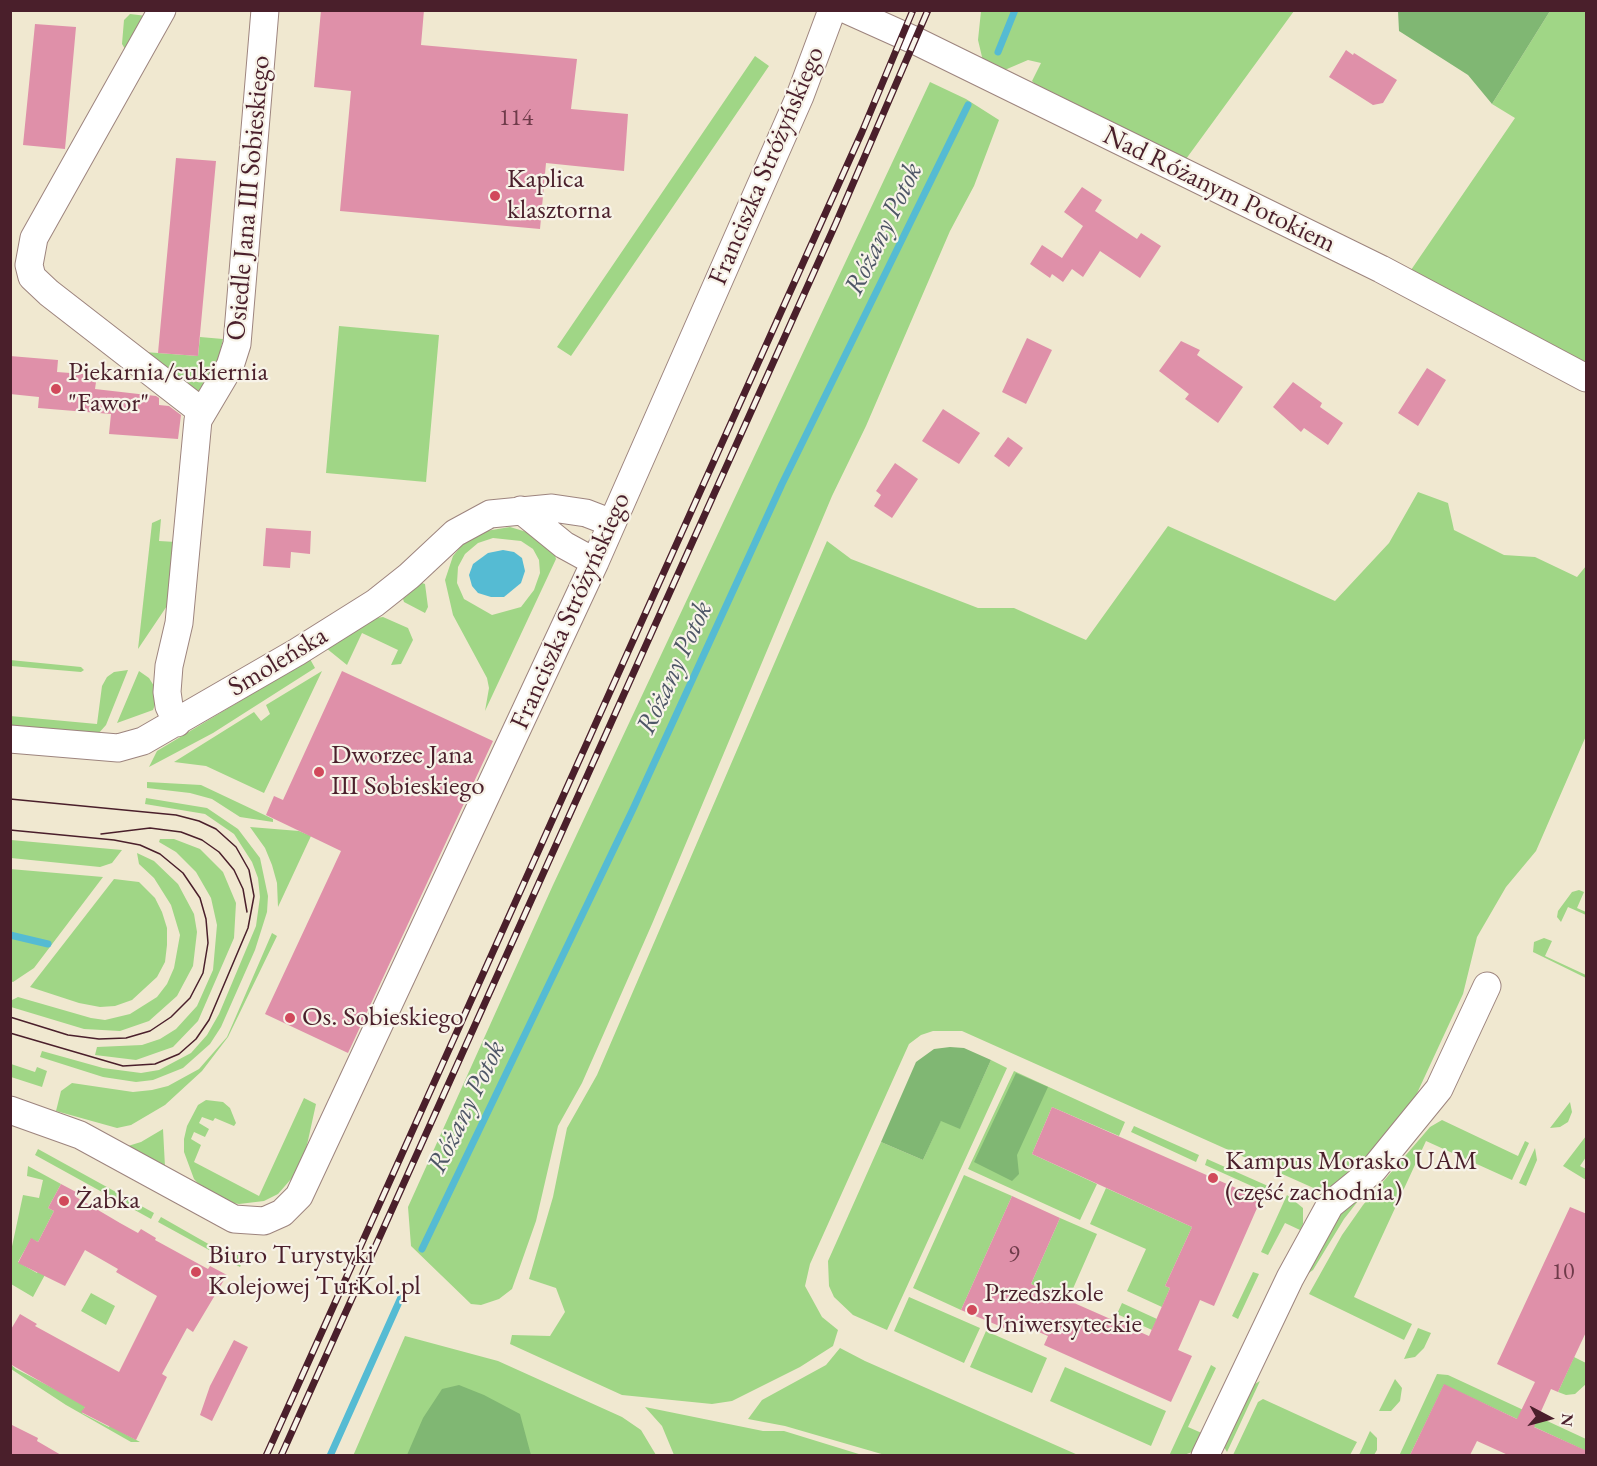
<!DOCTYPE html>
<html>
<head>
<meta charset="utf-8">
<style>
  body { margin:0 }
  #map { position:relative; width:1597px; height:1466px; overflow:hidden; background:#f0e8d0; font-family:"EB Garamond",serif }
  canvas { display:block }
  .frame { position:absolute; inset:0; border:12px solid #4a1f2b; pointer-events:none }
  .north { position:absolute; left:1519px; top:1388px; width:60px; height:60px; -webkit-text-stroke:4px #f7f3e8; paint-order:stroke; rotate:96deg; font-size:16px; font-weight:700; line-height:24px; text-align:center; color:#4a1f2b }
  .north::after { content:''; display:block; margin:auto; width:21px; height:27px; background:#4a1f2b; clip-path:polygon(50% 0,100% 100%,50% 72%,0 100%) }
</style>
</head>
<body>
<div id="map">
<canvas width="1597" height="1466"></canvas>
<div class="frame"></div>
<div class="north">N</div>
</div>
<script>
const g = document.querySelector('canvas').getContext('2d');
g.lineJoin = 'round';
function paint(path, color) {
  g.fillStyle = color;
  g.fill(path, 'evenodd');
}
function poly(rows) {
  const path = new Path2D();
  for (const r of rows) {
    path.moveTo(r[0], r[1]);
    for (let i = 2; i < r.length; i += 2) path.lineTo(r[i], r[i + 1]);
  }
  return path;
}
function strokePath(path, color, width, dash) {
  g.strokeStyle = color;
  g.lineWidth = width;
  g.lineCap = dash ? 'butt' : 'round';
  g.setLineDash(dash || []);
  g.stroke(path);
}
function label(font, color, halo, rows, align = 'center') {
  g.font = font + ' "EB Garamond",serif';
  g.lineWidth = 4.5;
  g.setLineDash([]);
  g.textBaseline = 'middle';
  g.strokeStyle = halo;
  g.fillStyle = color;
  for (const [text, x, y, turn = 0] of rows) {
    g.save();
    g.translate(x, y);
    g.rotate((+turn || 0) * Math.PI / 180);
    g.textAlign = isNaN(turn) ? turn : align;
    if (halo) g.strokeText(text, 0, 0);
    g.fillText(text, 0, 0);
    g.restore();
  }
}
const green = poly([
  [981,11,1294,11,1186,159,1040,89,1032,81,1041,63,1028,60,1007,69,997,69,983,61,978,40],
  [1550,11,1586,11,1586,364,1411,270,1515,118,1492,104],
  [130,14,147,16,125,49,122,44,124,20],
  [755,56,769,66,571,356,557,347],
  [930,82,966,99,999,120,974,186,950,231,866,426,832,496,652,924,582,1083,558,1126,536,1221,512,1289,499,1299,481,1305,471,1304,411,1246,408,1207,553,885],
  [339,326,439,335,426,482,326,473],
  [200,337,223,339,219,356,223,360,199,393,131,351,198,356],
  [1418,492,1448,503,1454,530,1504,555,1535,557,1577,577,1586,566,1586,736,1536,851,1506,887,1477,937,1463,994,1406,1117,1368,1158,1337,1185,1318,1190,962,1031,933,1031,921,1035,909,1044,810,1264,805,1286,822,1317,838,1330,833,1346,800,1367,732,1401,712,1404,622,1395,510,1344,512,1335,550,1336,565,1312,556,1288,529,1279,553,1197,567,1128,597,1075,827,541,851,559,978,608,1014,608,1086,640,1168,526,1335,601,1389,543],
  [161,519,159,541,176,542,173,597,138,649,152,523],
  [510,527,530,533,554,552,556,559,485,711,489,688,487,678,453,615,445,580,453,556,466,540,486,531],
  [493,538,521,541,533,549,539,560,540,573,534,590,521,607,492,615,464,599,457,583,458,567,465,554,478,543],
  [422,583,425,584,428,607,425,613,404,602,403,599],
  [383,617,408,628,413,640,401,664,391,665,398,650,362,633,347,665,326,648,376,618],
  [310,659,315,668,213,733,149,767,157,751],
  [10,660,81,667,84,670,81,672,11,666],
  [128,670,106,725,98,734,11,726,10,716,97,724,102,686,107,677,114,672],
  [139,671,149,678,154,686,156,702,153,710,117,723],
  [322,671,264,793,206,766,174,762,254,712,261,721,270,714,266,705],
  [147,782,201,785,273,819,273,822,240,817,212,799,190,793,147,788],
  [146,798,207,808,238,829,260,858,268,896,267,912,255,950,221,1027,210,1044,183,1068,153,1080,136,1082,103,1077,40,1057,42,1051,103,1068,141,1073,159,1070,191,1053,207,1035,219,1014,256,926,260,897,258,878,252,862,234,834,205,814,145,804],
  [250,827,299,831,311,836,278,907,277,883,272,865,265,848],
  [160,839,174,839,200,849,223,872,236,903,234,938,198,1021,173,1047,136,1060,95,1055,97,1047,142,1045,160,1039,176,1029,197,1006,213,970,217,925,211,898,196,872,176,852,159,842],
  [10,840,11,840,122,850,112,863,100,867,11,858],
  [137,853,154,861,178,884,194,914,197,932,193,966,177,996,149,1021,120,1031,84,1029,11,1007,12,1000,18,997,91,1018,105,1020,130,1014,157,997,167,984,174,968,180,935,171,905,154,878,139,864],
  [10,869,103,877,34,968,13,982,10,981],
  [114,879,139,882,155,898,162,912,167,928,167,945,165,962,157,977,132,1000,115,1006,100,1007,79,1003,30,987],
  [1579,890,1584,892,1577,908,1586,912,1586,915,1568,907,1561,922,1557,917,1558,911,1572,892],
  [272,933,277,936,228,1037,202,1071,165,1105,131,1125,117,1128,56,1111,61,1091,72,1083,133,1092,152,1090,168,1086,199,1069,227,1037],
  [1544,938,1552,941,1545,956,1586,975,1586,978,1533,952,1534,942],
  [991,1060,1007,1068,887,1330,853,1315,834,1297,829,1286,828,1261,881,1142,923,1160,941,1120,960,1128],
  [11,1064,35,1072,37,1067,47,1071,42,1087,11,1077],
  [1014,1071,1125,1122,1119,1136,1052,1107,1032,1154,1097,1184,1080,1220,968,1169],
  [304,1098,316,1104,307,1145,298,1171,278,1194,264,1201,239,1204,227,1202,204,1190,194,1179,184,1152,184,1139,187,1126,198,1105,206,1100,223,1102,230,1108,236,1123,234,1126,215,1118,213,1121,202,1117,199,1123,209,1129,205,1137,194,1132,191,1139,201,1145,194,1162,259,1196],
  [1570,1102,1572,1112,1568,1122,1560,1127,1550,1128],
  [1442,1120,1518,1156,1525,1141,1529,1143,1512,1180,1426,1141,1354,1297,1412,1324,1404,1340,1309,1294,1342,1235,1363,1205,1430,1127],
  [1134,1126,1199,1155,1196,1162,1131,1132],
  [163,1129,165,1167,128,1148,128,1146,141,1142],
  [1586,1136,1586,1157,1580,1166,1586,1169,1586,1180,1563,1166],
  [1535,1148,1537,1160,1526,1186,1519,1183],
  [38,1149,154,1213,151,1219,35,1155],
  [1207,1159,1268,1186,1265,1192,1205,1165],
  [28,1166,61,1184,48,1208,54,1211,38,1242,31,1239,18,1262,37,1273,40,1268,47,1271,33,1297,11,1284,11,1251,23,1195,39,1198,43,1180,27,1176],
  [964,1175,1012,1196,961,1310,913,1288],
  [1106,1188,1192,1227,1165,1286,1170,1288,1162,1307,1127,1291,1146,1249,1090,1224],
  [1287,1195,1303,1208,1303,1224,1300,1230,1285,1223,1268,1255,1261,1252],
  [1349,1198,1358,1201,1344,1219,1313,1270,1306,1275],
  [161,1217,212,1246,246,1257,240,1267,158,1222],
  [1060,1218,1097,1234,1068,1300,1031,1284],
  [1253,1272,1259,1274,1238,1319,1232,1316],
  [91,1293,115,1306,106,1325,81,1311],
  [909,1297,980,1328,964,1363,894,1331],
  [1122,1303,1157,1319,1152,1330,1117,1314],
  [1418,1328,1431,1333,1424,1348,1415,1357,1404,1359],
  [986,1331,1047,1358,1032,1393,970,1367],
  [405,1336,498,1361,622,1417,641,1430,656,1455,353,1456],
  [840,1348,865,1361,1078,1455,885,1455,785,1426,748,1419,762,1400,826,1365],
  [1574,1357,1586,1363,1586,1384,1575,1394,1566,1395,1558,1392],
  [10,1364,16,1369,86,1405,82,1413,109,1427,113,1420,118,1430,140,1442,131,1442,66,1405,11,1369],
  [1211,1365,1216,1368,1188,1427,1204,1434,1192,1452,1184,1455,1169,1456],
  [1065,1367,1166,1411,1151,1446,1050,1401],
  [1437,1374,1448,1375,1586,1439,1586,1451,1444,1385,1410,1455,1399,1456],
  [1395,1379,1402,1388,1400,1401,1391,1411,1379,1411],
  [1260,1381,1227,1452,1224,1447,1253,1385],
  [1263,1399,1357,1442,1350,1455,1233,1455,1258,1402],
  [645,1407,763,1431,784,1431,862,1455,674,1455,662,1426],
  [1370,1431,1377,1438,1377,1450,1374,1455,1359,1455]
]);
const forest = poly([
  [1398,11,1398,10,1550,11,1492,104,1468,75,1399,31],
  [950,1047,964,1048,991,1060,960,1129,941,1121,923,1160,881,1142,916,1062,934,1049],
  [1016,1073,1048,1087,1017,1155,1019,1174,1012,1181,974,1162],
  [459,1385,484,1395,520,1414,531,1455,407,1455,423,1418,442,1389]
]);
const water = poly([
  [503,550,514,552,522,558,525,571,521,583,504,597,491,597,478,593,472,586,469,575,473,564,488,553]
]);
const stream = poly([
  [998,52,1015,10],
  [10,935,48,944],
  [422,1249,633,809,782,484,968,105],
  [330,1456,403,1293]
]);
const building = poly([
  [321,10,424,10,421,45,577,59,571,109,628,114,624,171,546,163,540,229,340,211,351,91,314,87],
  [35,24,76,27,65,149,23,145],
  [1346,50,1353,55,1354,53,1397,80,1383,103,1373,105,1329,77],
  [176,158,216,161,198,356,158,353],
  [1082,187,1102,200,1095,211,1137,239,1141,233,1161,246,1140,278,1100,251,1083,277,1072,269,1063,282,1052,274,1050,278,1030,264,1042,245,1062,258,1083,226,1064,212],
  [1027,338,1052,350,1026,404,1002,392],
  [1181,341,1200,350,1197,355,1243,387,1218,423,1185,399,1189,394,1159,371],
  [10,356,58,360,57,372,97,375,95,389,156,396,159,398,159,405,169,406,181,415,178,439,109,434,111,414,38,408,39,397,10,394],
  [1427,368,1446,380,1418,426,1398,413],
  [1293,382,1322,403,1320,407,1343,423,1328,445,1304,428,1301,432,1273,407],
  [943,409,980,433,959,464,922,441],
  [1008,437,1023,448,1009,467,994,456],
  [895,463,918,479,892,518,874,506,881,495,876,491],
  [266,528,311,531,310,554,291,552,290,568,263,566],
  [342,671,493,741,348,1053,265,1014,341,851,266,815,274,796,283,800],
  [1052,1107,1261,1199,1214,1306,1200,1300,1178,1350,1192,1356,1171,1402,1044,1345,1048,1336,1013,1321,1009,1330,961,1310,1012,1196,1060,1218,1031,1284,1149,1336,1170,1288,1165,1286,1192,1227,1032,1154],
  [61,1184,78,1193,76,1197,120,1223,138,1233,141,1229,156,1238,155,1240,208,1269,210,1266,227,1275,193,1332,187,1328,162,1374,167,1377,136,1440,81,1412,85,1407,10,1364,10,1331,20,1314,37,1324,35,1326,119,1372,157,1296,116,1272,118,1269,85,1250,65,1286,18,1263,31,1238,38,1242,54,1211,48,1208],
  [1570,1207,1587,1214,1587,1330,1558,1392,1551,1389,1534,1427,1587,1451,1587,1455,1508,1455,1477,1441,1470,1455,1410,1455,1444,1384,1517,1419,1535,1382,1497,1364],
  [234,1340,248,1347,212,1421,200,1415,210,1386],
  [10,1424,38,1438,37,1441,61,1455,10,1455]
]);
const minor = poly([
  [162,10,34,238,29,265,32,277,49,293,201,411],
  [847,10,916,41,1381,269,1586,378],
  [521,510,564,545,595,562],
  [177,723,169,706,167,692,169,666,179,623,198,420,230,366,237,344,265,10],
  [10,739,118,748,143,741,297,652,375,603,409,576,455,533,490,514,552,508,586,513,612,523],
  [10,1110,80,1135,234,1219,264,1221,282,1213,299,1196,595,562,800,96,832,10],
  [1205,1456,1290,1278,1330,1205,1373,1170,1439,1089,1487,986]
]);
const tram = poly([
  [10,799,176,815,199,821,216,829,236,847,249,870,254,896,248,928,209,1020,196,1039,179,1054,155,1064,123,1066,10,1033],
  [10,830,114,840,140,845,160,854,183,873,200,898,206,919,208,943,203,973,190,998,171,1017,150,1031,126,1038,99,1039,68,1035,10,1017],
  [101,834,150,828,181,832,202,840,219,852,234,870,243,889,247,912]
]);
const rail = poly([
  [266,1456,862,132,913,10],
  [281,1456,836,223,928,10]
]);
const markers = [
  [495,196,6,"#d1495b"],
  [56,389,6,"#d1495b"],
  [319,772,6,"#d1495b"],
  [290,1018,6,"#d1495b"],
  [1213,1178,6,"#d1495b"],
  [64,1201,6,"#d1495b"],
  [196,1272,6,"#d1495b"],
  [972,1310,6,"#d1495b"]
];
const numberNames = [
  ["114",516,118],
  ["9",1014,1255],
  ["10",1563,1272]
];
const streetNames = [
  ["Franciszka Stróżyńskiego",767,166,-67],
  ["Nad Różanym Potokiem",1219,190,26],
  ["Osiedle Jana III Sobieskiego",249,198,-85],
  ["Franciszka Stróżyńskiego",571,611,-66],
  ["Smoleńska",278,662,-31]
];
const poiNames = [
  ["Kaplica",507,180],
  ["klasztorna",507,211],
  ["Piekarnia/cukiernia",68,373],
  ["\"Fawor\"",68,404],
  ["Dworzec Jana",331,756],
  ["III Sobieskiego",331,787],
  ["Os. Sobieskiego",302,1018],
  ["Kampus Morasko UAM",1225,1162],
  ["(część zachodnia)",1225,1193],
  ["Żabka",76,1201],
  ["Biuro Turystyki",208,1256],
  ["Kolejowej TurKol.pl",208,1287],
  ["Przedszkole",984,1294],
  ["Uniwersyteckie",984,1325]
];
const waterNames = [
  ["Różany Potok",884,229,-64],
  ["Różany Potok",675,668,-65],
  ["Różany Potok",467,1107,-64]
];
paint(green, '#a0d686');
paint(forest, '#80b773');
paint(water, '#55bbd3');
strokePath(stream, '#55bbd3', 7);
paint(building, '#df90a9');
strokePath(minor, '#9d847e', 29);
strokePath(minor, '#fff', 27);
strokePath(tram, '#4a1f2b', 1.5);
strokePath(rail, '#4a1f2b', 7);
strokePath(rail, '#f7f3e8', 4.5, [14]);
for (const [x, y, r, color] of markers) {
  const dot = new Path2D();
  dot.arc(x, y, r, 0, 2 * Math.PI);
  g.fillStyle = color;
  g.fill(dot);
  strokePath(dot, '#f7f3e8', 2);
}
label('24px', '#6f3b4a', null, numberNames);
label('27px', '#4a1f2b', '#f7f3e8', streetNames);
label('27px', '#4a1f2b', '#f7f3e8', poiNames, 'left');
label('italic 28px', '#4e5666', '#f7f3e8', waterNames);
</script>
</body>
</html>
